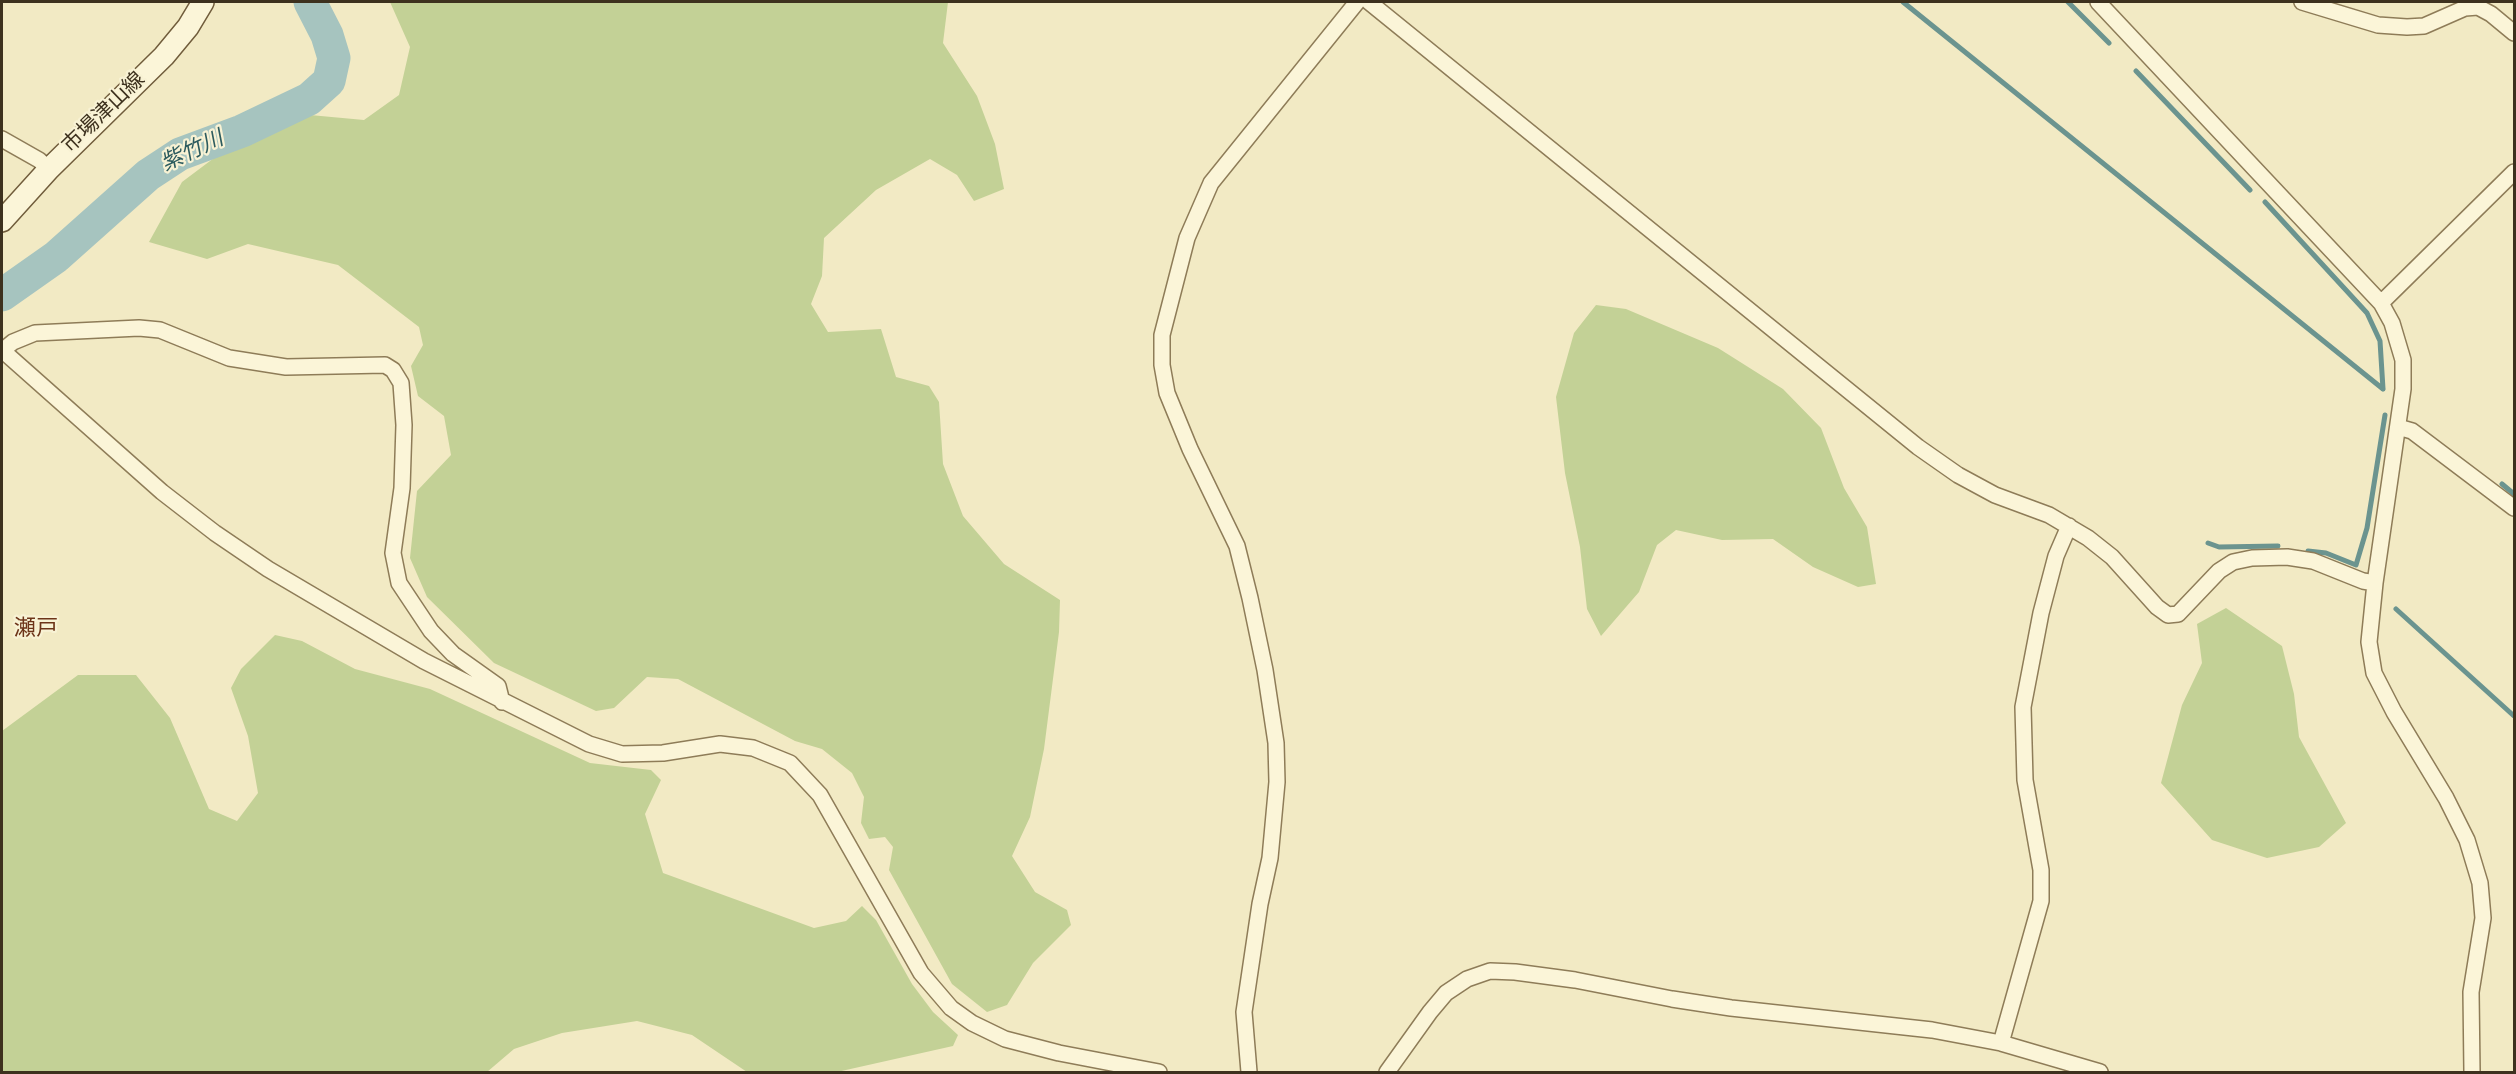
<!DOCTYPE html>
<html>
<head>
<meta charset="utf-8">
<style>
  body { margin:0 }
  #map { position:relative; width:2516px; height:1074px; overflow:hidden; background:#f2eac4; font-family:Spectral,serif }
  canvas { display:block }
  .frame { position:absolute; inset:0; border:3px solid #3d311e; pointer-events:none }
</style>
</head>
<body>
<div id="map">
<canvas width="2516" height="1074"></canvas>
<div class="frame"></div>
</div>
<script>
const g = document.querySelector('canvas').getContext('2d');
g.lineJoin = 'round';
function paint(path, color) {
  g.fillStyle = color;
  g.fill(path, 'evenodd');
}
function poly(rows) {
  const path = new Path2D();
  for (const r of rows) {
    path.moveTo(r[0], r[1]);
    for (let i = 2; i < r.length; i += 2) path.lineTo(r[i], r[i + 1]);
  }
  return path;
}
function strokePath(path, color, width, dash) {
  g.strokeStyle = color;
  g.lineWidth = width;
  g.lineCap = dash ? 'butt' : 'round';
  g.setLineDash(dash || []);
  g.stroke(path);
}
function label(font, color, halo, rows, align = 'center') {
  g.font = font + ' Spectral,"Noto Sans JP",serif';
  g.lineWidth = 4.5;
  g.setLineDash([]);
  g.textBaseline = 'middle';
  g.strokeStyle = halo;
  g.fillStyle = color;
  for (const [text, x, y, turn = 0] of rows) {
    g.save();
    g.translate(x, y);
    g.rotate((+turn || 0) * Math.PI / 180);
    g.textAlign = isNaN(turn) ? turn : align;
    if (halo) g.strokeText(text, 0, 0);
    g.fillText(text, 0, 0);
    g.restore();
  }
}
const green = poly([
  [390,2,948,2,943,43,977,96,995,144,1004,189,974,201,957,175,930,159,876,190,824,238,822,276,811,304,828,332,881,329,896,377,929,386,939,402,943,464,963,516,1004,564,1060,600,1059,632,1044,749,1030,817,1012,856,1035,892,1067,910,1071,925,1033,963,1007,1005,987,1012,952,984,889,870,893,847,885,837,869,839,861,823,864,797,852,773,822,749,795,741,678,679,647,677,614,708,596,711,494,663,427,597,410,558,417,491,451,455,444,416,418,396,411,366,423,345,419,327,338,265,248,244,207,259,149,242,182,182,214,158,310,115,364,120,399,95,410,47],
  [1596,305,1626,309,1718,348,1783,389,1821,428,1844,488,1867,527,1876,584,1858,587,1813,567,1773,539,1722,540,1676,530,1657,545,1639,592,1601,636,1587,609,1580,547,1565,473,1556,397,1574,333],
  [2226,608,2282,646,2294,694,2299,737,2346,823,2319,847,2267,858,2212,840,2161,783,2182,705,2202,663,2197,624],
  [275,635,302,641,355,669,430,689,590,763,651,770,661,780,645,814,663,873,814,928,846,921,862,906,876,920,912,984,933,1012,958,1035,953,1046,837,1072,747,1072,692,1035,637,1021,562,1033,514,1049,487,1072,2,1072,2,731,78,675,136,675,170,718,209,809,237,821,258,793,248,736,231,688,241,669]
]);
const stream = poly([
  [1903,2,2383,389],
  [2068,2,2109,43],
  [2136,71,2250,190],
  [2265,202,2367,313,2380,341,2383,389],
  [2502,484,2514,494],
  [2208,543,2219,547,2278,546],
  [2308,551,2326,553,2356,565,2367,528,2385,415],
  [2396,609,2514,716]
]);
const river = poly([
  [2,295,56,257,148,175,180,154,242,131,309,99,329,81,334,58,327,35,310,2]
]);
const minor = poly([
  [1369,2,1918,447,1958,475,1995,495,2049,515,2088,538,2112,557,2157,607,2168,615,2178,614,2219,571,2233,562,2252,558,2287,557,2313,561,2363,581,2375,583],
  [2098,2,2381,303,2392,323,2403,360,2403,389,2375,583,2369,642,2374,673,2394,712,2446,798,2467,840,2480,883,2483,918,2471,992,2472,1072],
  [2302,2,2378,25,2407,27,2424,26,2465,8,2478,7,2491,14,2514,33],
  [2,139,39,160,49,169],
  [2381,303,2514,172],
  [2,350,162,492,215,533,268,569,424,661,589,744,622,754,663,753,720,744,753,748,790,763,820,795,921,973,951,1008,972,1023,1005,1039,1059,1053,1159,1072],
  [2,351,13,342,35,333,139,328,160,330,229,358,286,367,385,365,393,370,401,383,404,425,402,488,393,553,399,583,431,631,453,654,498,686,502,702],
  [2398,427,2412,431,2514,508],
  [2001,1043,2041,901,2041,870,2025,780,2023,707,2041,613,2056,556,2069,526],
  [1249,1072,1244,1012,1260,904,1270,858,1277,782,1276,743,1265,670,1250,598,1237,546,1190,449,1167,393,1162,365,1162,335,1187,238,1211,183,1357,2],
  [1387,1072,1430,1012,1446,993,1467,979,1490,971,1515,972,1575,980,1672,999,1731,1008,1932,1030,2001,1043,2100,1072]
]);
const secondary = poly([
  [2,221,49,169,164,56,188,27,203,2]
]);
const streetNames = [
  ["市場津山線",105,114,-44]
];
const waterNames = [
  ["紫竹川",193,153,-25]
];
const neighbourhoodNames = [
  ["瀬戸",36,631]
];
paint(green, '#c3d196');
strokePath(stream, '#6b948f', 5);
strokePath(river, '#a6c4bf', 33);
strokePath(minor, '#8e7c58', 18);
strokePath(secondary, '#705c3b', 24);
strokePath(minor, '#fbf5d8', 15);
strokePath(secondary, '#fbf5d8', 21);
label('21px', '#3d311e', '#f8f2d4', streetNames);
label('italic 22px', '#2c5b5e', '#f8f2d4', waterNames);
label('22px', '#6d3519', '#f8f2d4', neighbourhoodNames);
</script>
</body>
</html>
